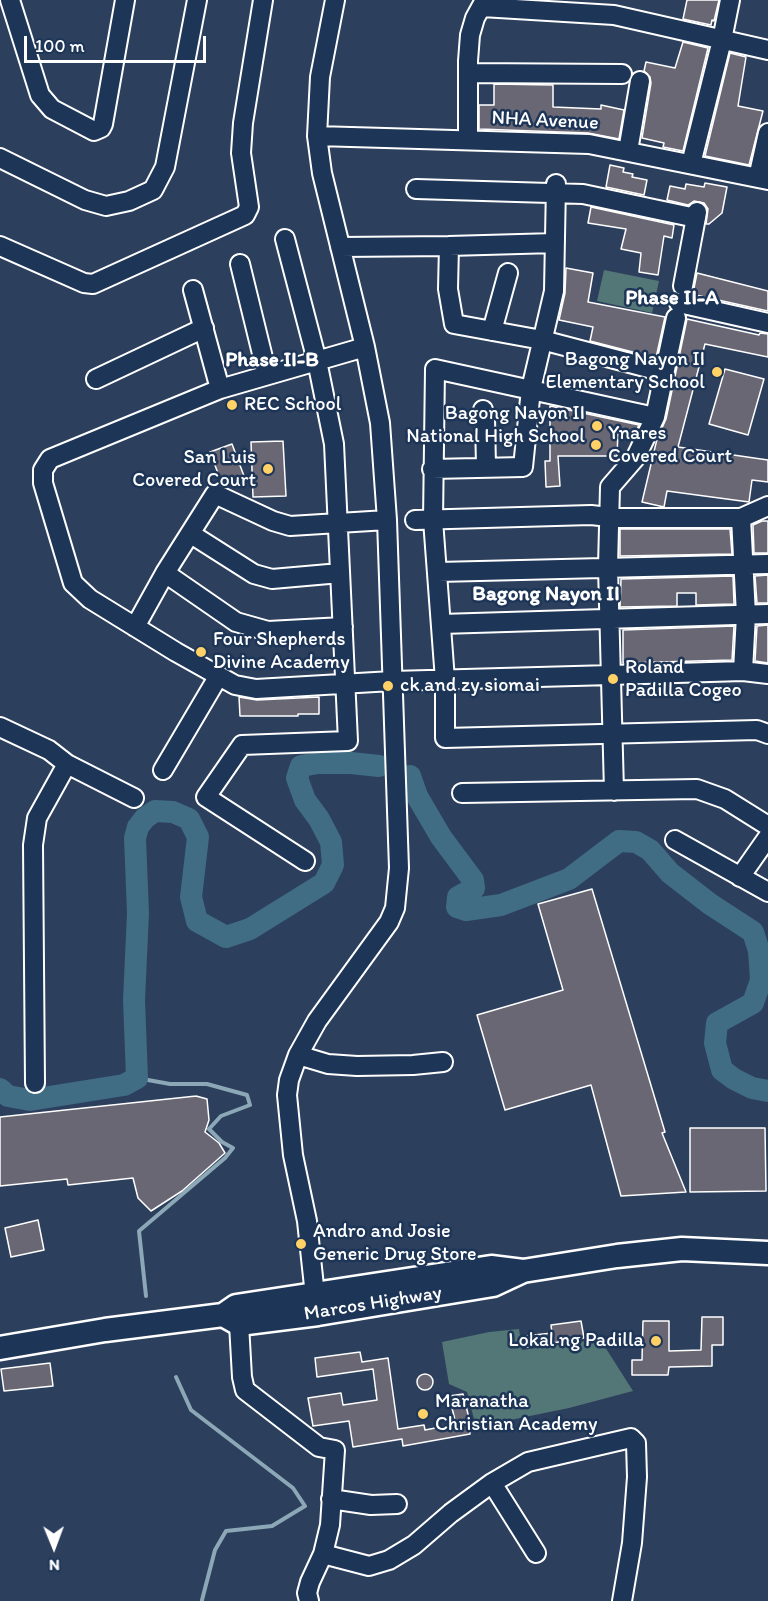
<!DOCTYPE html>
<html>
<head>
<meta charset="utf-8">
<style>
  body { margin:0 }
  #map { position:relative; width:768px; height:1601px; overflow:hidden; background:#2c3f5d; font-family:Itim,sans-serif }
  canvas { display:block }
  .north { position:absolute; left:24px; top:1517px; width:60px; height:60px; -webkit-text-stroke:4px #1d3557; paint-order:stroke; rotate:179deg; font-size:16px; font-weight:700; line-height:24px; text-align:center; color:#fff }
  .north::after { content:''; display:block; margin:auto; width:21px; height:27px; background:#fff; clip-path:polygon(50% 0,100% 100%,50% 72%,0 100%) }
  .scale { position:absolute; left:24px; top:36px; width:182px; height:27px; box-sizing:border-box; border:3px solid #fff; border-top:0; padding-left:8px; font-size:18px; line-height:21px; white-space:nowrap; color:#fff; -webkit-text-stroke:4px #1d3557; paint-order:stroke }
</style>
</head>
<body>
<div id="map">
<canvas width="768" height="1601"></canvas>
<div class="north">N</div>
<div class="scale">100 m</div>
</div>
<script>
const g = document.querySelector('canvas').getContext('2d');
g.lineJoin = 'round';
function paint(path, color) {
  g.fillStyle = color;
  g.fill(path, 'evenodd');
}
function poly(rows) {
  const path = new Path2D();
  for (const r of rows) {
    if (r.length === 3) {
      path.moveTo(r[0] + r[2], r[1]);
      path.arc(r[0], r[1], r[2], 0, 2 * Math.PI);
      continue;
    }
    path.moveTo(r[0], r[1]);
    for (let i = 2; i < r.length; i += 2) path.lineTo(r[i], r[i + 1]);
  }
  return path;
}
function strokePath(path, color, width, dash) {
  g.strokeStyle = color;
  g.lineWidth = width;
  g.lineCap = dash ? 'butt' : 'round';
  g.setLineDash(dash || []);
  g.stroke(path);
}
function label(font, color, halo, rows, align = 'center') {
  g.font = font + ' Itim,sans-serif';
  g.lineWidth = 5;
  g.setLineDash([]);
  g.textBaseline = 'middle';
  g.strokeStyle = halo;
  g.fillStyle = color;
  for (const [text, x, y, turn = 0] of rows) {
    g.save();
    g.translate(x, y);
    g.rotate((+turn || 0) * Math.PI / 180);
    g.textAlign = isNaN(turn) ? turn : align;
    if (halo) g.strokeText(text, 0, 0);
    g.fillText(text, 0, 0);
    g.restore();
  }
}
const green = poly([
  [604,270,659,281,652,313,597,301],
  [519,1329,522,1350,600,1339,633,1391,569,1408,476,1427,467,1392,449,1384,442,1342,489,1332]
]);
const stream = poly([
  [137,1078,170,1084,207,1084,247,1095,250,1105,221,1116,209,1129,222,1142,233,1148,225,1158,139,1231,146,1296],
  [176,1377,191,1410,293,1488,305,1506,272,1526,226,1531,215,1550,202,1600]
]);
const river = poly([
  [410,776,417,796,441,837,473,880,474,888,458,897,457,907,466,910,501,905,569,879,619,841,636,842,650,850,670,873,710,904,753,932,759,951,761,980,753,1003,717,1023,715,1043,722,1070,734,1079,752,1088,768,1091],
  [0,1089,8,1096,30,1100,124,1085,137,1078,134,1000,138,913,135,838,138,827,145,818,155,811,173,812,189,819,198,837,191,897,197,921,226,937,250,929,324,883,333,865,331,842,319,819,305,800,297,778,301,766,318,763,351,763,379,766]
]);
const building = poly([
  [687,0,719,0,714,21,712,20,711,25,683,19,687,0],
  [683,42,708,48,683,151,663,147,664,143,642,138,651,83,650,77,644,71,646,62,675,68,683,42],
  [730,53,746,57,738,106,763,111,749,165,705,156,730,53],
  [494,84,553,85,553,107,601,109,601,105,624,110,619,139,588,133,479,129,479,105,494,105,494,84],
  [610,165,624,168,623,172,633,174,632,177,647,180,644,195,606,187,610,165],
  [705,183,727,187,722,213,709,224,706,224,708,209,704,203,694,201,688,205,667,200,670,186,685,189,686,184,704,187,705,183],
  [591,207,674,225,672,238,664,236,658,275,639,272,641,253,621,249,626,229,588,223,591,207],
  [566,268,593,273,588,302,665,317,656,358,590,341,593,327,559,320,565,293,566,268],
  [697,273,768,291,768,311,691,294,694,288,697,273],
  [687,319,759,335,760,333,768,334,768,357,705,344,678,447,768,460,768,482,752,480,749,502,667,491,664,507,642,502,657,439,666,419,687,319],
  [725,369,764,379,748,435,709,424,725,369],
  [550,406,639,425,634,435,618,432,617,456,558,456,560,486,546,487,545,461,550,461,550,406],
  [283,441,286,496,253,497,251,442,283,441],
  [232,444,244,476,222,484,210,452,232,444],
  [762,521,768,521,768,553,754,553,753,525,762,521],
  [620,529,730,529,732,554,620,556,620,529],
  [768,575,768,603,757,603,755,576,768,575],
  [733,576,734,604,696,605,696,593,677,593,677,606,620,607,621,579,733,576],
  [768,625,768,663,755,661,757,626,768,625],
  [734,626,732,660,623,663,623,630,734,626],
  [239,697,257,700,319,697,319,714,298,714,298,716,240,716,239,697],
  [592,889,665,1132,662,1133,686,1192,621,1196,591,1085,505,1110,477,1015,563,990,538,904,592,889],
  [196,1096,207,1099,209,1120,205,1132,219,1143,225,1153,182,1191,151,1211,138,1198,133,1178,68,1185,67,1179,0,1186,0,1117,196,1096],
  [690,1128,765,1128,766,1191,690,1192,690,1128],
  [38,1220,44,1250,11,1257,5,1228,38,1220],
  [702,1317,723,1317,723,1345,712,1345,712,1366,669,1367,668,1375,632,1375,632,1360,642,1360,643,1321,669,1321,669,1351,701,1350,702,1317],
  [581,1321,584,1338,527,1347,525,1336,552,1333,551,1325,581,1321],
  [360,1352,362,1362,388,1358,398,1429,424,1425,425,1430,456,1424,449,1396,463,1394,469,1418,470,1434,403,1446,402,1439,353,1447,349,1421,313,1426,308,1398,341,1393,343,1405,377,1400,373,1369,317,1377,315,1358,360,1352],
  [50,1363,53,1386,4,1391,1,1369,50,1363],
  [425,1382,8]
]);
const minor = poly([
  [10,0,40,95,52,109,94,131,101,128,103,124,125,0],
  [482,7,614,15,768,50],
  [468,73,622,74],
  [317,136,589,144,768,180],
  [468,139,468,61,470,35,475,18,485,0],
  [628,151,640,81],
  [0,158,85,200,106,206,129,201,153,190,165,167,197,0],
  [691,164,722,40,730,0],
  [758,178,768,133],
  [416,189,583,194,696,218],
  [285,239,317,361,334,444,348,741,242,745,206,797,305,861],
  [555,243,449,246,448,289,454,324,542,340,664,372],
  [0,246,84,283,93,284,245,215,249,207,241,153,243,123,263,0],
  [340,247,449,246],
  [240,264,267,374],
  [683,286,697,212],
  [193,290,220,389],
  [679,303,768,323],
  [492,331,508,273],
  [365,347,220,389,50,459,43,470,43,483,73,583,90,599,176,652,235,685,256,689,392,681,611,675,743,671,768,674],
  [96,379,204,328],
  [483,410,485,418,486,467],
  [655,417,435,369,433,520,445,680,445,738,757,730,768,734],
  [432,469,523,467,531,389,554,291,556,184],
  [741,518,746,615,743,671],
  [415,520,591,515,618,518,741,518,768,506],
  [191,534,254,574,272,579,340,573],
  [438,572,768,564],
  [165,573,236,622,268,631,343,627],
  [441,624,768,614],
  [135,627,165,573,215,494,273,521,290,526,387,520],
  [0,727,49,750,67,764,134,798],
  [163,770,218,677],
  [614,791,608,567,610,487,636,457,655,417,676,318],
  [462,793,697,789,725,799,768,826],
  [675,840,768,892],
  [740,877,768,837],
  [298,1055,328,1064,357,1066,413,1065,443,1062],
  [35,1083,33,845,37,818,67,764],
  [316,1305,307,1221,293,1155,287,1095,289,1080,298,1055,317,1021,389,922,395,908,399,868,387,520,380,423,365,347,322,173,317,136,320,77,335,0],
  [239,1324,242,1377,245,1390,319,1447,335,1450,330,1525,323,1554,310,1582,307,1593,309,1601],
  [492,1483,536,1553],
  [331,1499,371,1505,397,1504],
  [323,1554,369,1566,389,1560,414,1545,451,1513,492,1483,528,1462,631,1438,636,1443,637,1477,632,1543,622,1601]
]);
const major = poly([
  [223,1315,239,1324,318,1314,493,1285,523,1271],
  [0,1348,105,1330,223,1315,236,1306,491,1267,523,1271,617,1256,682,1249,768,1253]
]);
const markers = [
  [717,372,6,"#ffd166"],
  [232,405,6,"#ffd166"],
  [597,426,6,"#ffd166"],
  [596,445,6,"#ffd166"],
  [268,469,6,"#ffd166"],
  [201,652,6,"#ffd166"],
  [613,679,6,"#ffd166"],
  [388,686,6,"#ffd166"],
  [301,1244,6,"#ffd166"],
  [656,1341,6,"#ffd166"],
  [423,1414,6,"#ffd166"]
];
const streetNames = [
  ["NHA Avenue",545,121,3],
  ["Marcos Highway",373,1304,-9]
];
const poiNames = [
  ["Bagong Nayon II",705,360,"right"],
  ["Elementary School",705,383,"right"],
  ["REC School",244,405],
  ["Bagong Nayon II",585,414,"right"],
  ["National High School",585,437,"right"],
  ["Ynares",608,434],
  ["Covered Court",608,457],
  ["San Luis",256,458,"right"],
  ["Covered Court",256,481,"right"],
  ["Four Shepherds",213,640],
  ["Divine Academy",213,663],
  ["Roland",625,668],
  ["Padilla Cogeo",625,691],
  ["ck and zy siomai",400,686],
  ["Andro and Josie",313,1232],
  ["Generic Drug Store",313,1255],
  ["Lokal ng Padilla",644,1341,"right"],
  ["Maranatha",435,1402],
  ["Christian Academy",435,1425]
];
const neighbourhoodNames = [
  ["Phase II-A",672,299],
  ["Phase II-B",272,361],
  ["Bagong Nayon II",546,595]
];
paint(green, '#537676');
strokePath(stream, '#8ca7b5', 4);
strokePath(river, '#406c84', 22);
paint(building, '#6a6775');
strokePath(building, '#fff', 1.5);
strokePath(minor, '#fff', 22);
strokePath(major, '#fff', 27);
strokePath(minor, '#1d3557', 18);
strokePath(major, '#1d3557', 22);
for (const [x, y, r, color] of markers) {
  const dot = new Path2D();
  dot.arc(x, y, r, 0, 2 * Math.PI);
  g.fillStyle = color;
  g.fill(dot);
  strokePath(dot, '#1d3557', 2);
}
label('20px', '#fff', '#1d3557', streetNames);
label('20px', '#fff', '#1d3557', poiNames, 'left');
label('bold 21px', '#fff', '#1d3557', neighbourhoodNames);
</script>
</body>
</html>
